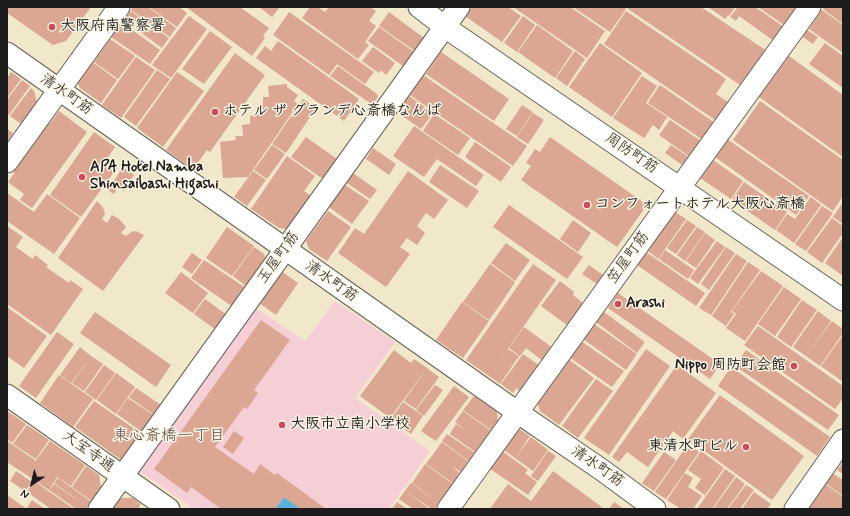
<!DOCTYPE html>
<html>
<head>
<meta charset="utf-8">
<style>
  body { margin:0 }
  #map { position:relative; width:850px; height:516px; overflow:hidden; background:#f1e7cb; font-family:Mynerve,sans-serif }
  canvas { display:block }
  .frame { position:absolute; inset:0; border:8px solid #1c1c1c; pointer-events:none }
  .north { position:absolute; left:12px; top:464px; width:40px; height:40px; -webkit-text-stroke:3px #fcf5e5; paint-order:stroke; rotate:215deg; font-size:11px; font-weight:700; line-height:16px; text-align:center; color:#1c1c1c }
  .north::after { content:''; display:block; margin:auto; width:14px; height:18px; background:#1c1c1c; clip-path:polygon(50% 0,100% 100%,50% 72%,0 100%) }
</style>
</head>
<body>
<div id="map">
<canvas width="850" height="516"></canvas>
<div class="frame"></div>
<div class="north">N</div>
</div>
<script>
const g = document.querySelector('canvas').getContext('2d');
g.lineJoin = 'round';
function paint(path, color) {
  g.fillStyle = color;
  g.fill(path, 'evenodd');
}
function poly(rows) {
  const path = new Path2D();
  for (const r of rows) {
    path.moveTo(r[0], r[1]);
    for (let i = 2; i < r.length; i += 2) path.lineTo(r[i], r[i + 1]);
  }
  return path;
}
function strokePath(path, color, width, dash) {
  g.strokeStyle = color;
  g.lineWidth = width;
  g.lineCap = dash ? 'butt' : 'round';
  g.setLineDash(dash || []);
  g.stroke(path);
}
function label(font, color, halo, rows, align = 'center') {
  g.font = font + ' Mynerve,"Klee One",sans-serif';
  g.lineWidth = 3;
  g.setLineDash([]);
  g.textBaseline = 'middle';
  g.strokeStyle = halo;
  g.fillStyle = color;
  for (const [text, x, y, turn = 0] of rows) {
    g.save();
    g.translate(x, y);
    g.rotate((+turn || 0) * Math.PI / 180);
    g.textAlign = isNaN(turn) ? turn : align;
    if (halo) g.strokeText(text, 0, 0);
    g.fillText(text, 0, 0);
    g.restore();
  }
}
const built = poly([
  [335,301,395,342,355,398,430,451,389,509,194,509,139,471,256,308,305,341]
]);
const water = poly([
  [284,497,301,509,275,509]
]);
const building = poly([
  [7,7,91,7,66,41,53,45,7,13],
  [133,7,148,7,176,28,170,37,131,10],
  [149,7,179,7,187,13,177,27],
  [186,7,240,7,269,28,263,36,265,38,252,56],
  [259,7,280,7,272,17],
  [310,7,318,7,325,12,329,7,370,7,376,11,369,21,376,26,365,42,369,45,358,59,302,18],
  [472,7,508,7,521,16,502,42,465,16],
  [513,7,570,7,605,31,587,58],
  [573,7,624,7,626,9,610,32],
  [629,7,701,7,767,51,754,71,751,69,740,85,628,9],
  [708,7,735,7,729,16,728,15,725,19],
  [738,7,755,7,784,27,774,41,739,16,736,21,730,17],
  [758,7,797,7,784,25],
  [825,7,843,7,843,24,823,9],
  [822,10,843,25,843,53,809,29],
  [131,11,169,38,162,48,124,20],
  [626,11,726,79,716,94,728,102,715,120,604,44],
  [289,12,374,72,365,84,337,64,329,75,273,35],
  [389,12,424,38,415,51,379,26],
  [189,16,207,29,171,78,152,65],
  [523,16,535,25,517,52,504,43],
  [121,22,160,50,150,64,111,37],
  [537,25,573,51,555,78,518,52],
  [379,27,414,52,403,66,368,41],
  [807,30,818,37,813,44,803,37],
  [210,31,232,47,204,84,182,69],
  [110,39,135,56,118,79,94,62],
  [278,41,359,99,344,121,256,58,265,46,271,51],
  [600,43,642,73,612,117,569,87],
  [825,43,843,56,843,88,809,64],
  [373,47,395,63,386,75,381,70,379,73,362,61],
  [575,51,585,59,567,86,556,78],
  [441,52,509,99,494,121,426,74],
  [235,53,265,75,210,152,207,150,193,169,166,150],
  [789,56,843,95,843,157,759,97],
  [136,57,155,70,121,118,102,105],
  [91,61,117,80,101,103,80,88,77,82],
  [338,66,377,94,378,97,374,102,370,103,330,76],
  [157,70,170,79,136,126,124,117],
  [11,72,21,79,7,98,7,78],
  [177,72,204,91,163,147,137,128],
  [423,75,527,146,513,166,410,95],
  [642,76,657,86,646,103,667,117,659,130,653,125,644,138,613,118],
  [22,80,30,86,9,115,7,113,7,100],
  [287,84,287,87,298,95,294,101,298,104,248,177,223,178,220,142,236,140,235,136,243,136,242,125,250,124,250,116,257,115,256,106,263,105,263,97,269,97,268,86],
  [660,85,715,123,703,140,648,103],
  [31,88,34,91,37,102,21,124,10,116],
  [409,96,433,113,421,129,398,113],
  [303,99,316,108,286,153,272,144],
  [760,101,843,160,843,196,833,211,733,140],
  [522,105,533,112,517,136,506,129],
  [59,111,87,132,32,208,20,200,24,194,8,182,14,174,13,170,45,125,50,123],
  [533,113,544,120,528,144,517,137],
  [434,114,470,138,458,155,423,131],
  [670,120,701,141,690,157,659,135],
  [414,126,484,175,476,186,437,159,424,177,393,156],
  [7,129,13,133,7,142],
  [94,132,115,147,106,160,117,168,81,217,50,195],
  [306,137,337,159,323,179,291,157],
  [550,137,647,205,617,247,521,180,531,166,526,163,535,149,540,152],
  [727,139,809,196,796,215,715,157],
  [475,142,511,167,501,182,465,157],
  [272,145,285,154,267,179,254,170],
  [671,145,690,158,685,167,665,153],
  [373,148,396,164,389,175,366,159],
  [287,156,315,176,304,191,311,196,288,229,279,228,251,209],
  [713,160,743,181,731,199,700,178],
  [440,165,479,191,467,208,429,182],
  [123,167,134,175,124,191,118,187,114,194,108,190],
  [253,171,266,180,247,206,234,197],
  [408,171,448,200,434,219,426,213,417,226,425,233,417,245,407,238,400,247,410,254,386,287,338,253,355,228,364,234],
  [353,173,377,190,370,199,347,183],
  [744,182,787,212,775,230,732,200],
  [345,185,369,201,352,224,329,207],
  [7,193,34,212,47,194,80,218,54,254,7,221],
  [811,197,821,205,794,243,776,230,787,214,795,219],
  [97,201,101,205,104,210,105,214,102,219,107,223,112,215,119,219,126,227,121,233,126,236,131,232,136,231,144,235,103,291,58,258],
  [843,202,843,224,833,217],
  [509,205,583,257,567,279,493,227],
  [822,206,833,213,806,251,795,244],
  [328,211,351,227,327,261,309,249,306,241],
  [675,212,686,219,658,259,647,250],
  [832,218,843,226,843,233,822,263,807,252],
  [573,220,591,233,578,252,560,239],
  [687,220,696,226,676,254,667,248],
  [7,226,23,237,16,247,33,259,35,255,48,265,46,267,69,283,70,280,83,289,51,335,7,304],
  [227,227,254,246,232,276,206,258],
  [697,227,705,232,685,261,677,255],
  [705,233,715,240,696,268,686,261],
  [843,237,843,276,825,263],
  [717,241,725,247,698,284,690,278],
  [506,243,530,260,515,281,491,263],
  [254,247,264,254,266,261,247,287,233,276],
  [726,247,735,253,709,290,701,284],
  [665,250,694,270,688,279,659,259],
  [646,252,705,293,696,306,637,265],
  [192,253,202,260,192,274,182,267],
  [736,254,747,261,711,315,699,308],
  [204,260,246,288,233,307,191,278],
  [748,262,760,270,730,313,732,312,734,314,726,326,712,316],
  [490,264,515,282,502,302,476,284],
  [533,264,556,280,489,376,466,360],
  [589,265,603,275,597,284,582,274],
  [281,271,298,283,276,315,259,303],
  [761,271,783,286,745,341,726,328,736,314,732,311],
  [181,272,208,293,193,313,165,293],
  [560,281,574,292,573,295,583,303,567,325,541,306],
  [476,284,502,302,489,320,463,302],
  [784,287,801,299,775,336,758,324],
  [618,293,720,364,710,379,608,308],
  [205,299,227,315,216,330,194,314],
  [802,300,817,310,791,347,777,337],
  [462,302,489,321,463,358,436,340],
  [7,307,47,336,24,368,7,356],
  [818,311,831,321,806,356,793,347],
  [95,312,171,365,156,387,80,333],
  [604,312,645,342,637,353,596,322],
  [261,320,290,340,254,390,258,393,247,409,244,407,215,447,254,474,260,464,275,475,277,473,326,509,301,509,284,497,275,509,221,509,191,487,187,493,154,469],
  [832,321,843,329,843,333,820,366,806,356],
  [594,324,637,354,626,370,583,339],
  [758,326,843,386,843,398,835,409,744,345],
  [524,327,553,348,543,361,526,348,520,356,509,348],
  [57,332,74,344,36,398,19,386],
  [843,335,843,356,833,349],
  [581,341,624,371,612,387,569,357],
  [80,347,91,356,71,383,60,375],
  [508,349,519,356,500,384,489,376],
  [646,349,670,366,609,455,584,438],
  [833,349,843,356,843,382,821,366],
  [394,350,411,363,414,359,427,368,390,418,360,396],
  [746,350,839,415,828,430,735,366],
  [523,354,540,366,521,392,516,388,513,393,501,384],
  [91,356,103,364,84,391,72,383],
  [568,359,594,378,559,425,540,411,537,402],
  [104,365,115,373,96,400,85,392],
  [677,365,716,393,683,439,673,431,648,467,627,452,619,462,612,457],
  [731,367,830,437,817,456,718,386],
  [427,368,439,377,416,409,404,401],
  [116,373,135,387,116,414,97,400],
  [59,375,93,399,73,427,40,403],
  [596,379,613,391,578,438,562,426],
  [435,385,443,390,424,416,416,410],
  [454,386,469,397,436,441,421,431],
  [136,388,161,405,154,415,129,397],
  [720,395,804,456,772,500,688,439],
  [474,396,497,412,498,421,491,430,463,410],
  [128,398,153,415,142,432,117,414],
  [94,401,142,434,123,461,75,427],
  [403,402,423,416,411,434,391,419],
  [7,411,26,424,12,443,7,439],
  [463,411,491,431,475,452,450,434,456,424,466,430,455,422],
  [27,425,49,440,36,459,13,444],
  [519,429,530,436,515,458,504,450],
  [234,431,244,438,233,454,223,447],
  [447,434,475,453,469,461,442,441],
  [531,437,548,450,533,471,515,458],
  [7,441,35,460,35,462,50,441,85,465,71,486,57,477,49,490,7,462],
  [442,442,468,461,461,472,450,465,460,473,453,483,426,464],
  [688,444,699,452,666,499,655,492],
  [502,451,528,470,525,473,537,482,528,495,489,468],
  [548,451,556,456,538,481,531,476],
  [701,451,724,468,705,495,695,488,701,479,688,470],
  [664,452,676,460,654,491,642,483],
  [843,462,843,474,837,470],
  [425,464,453,484,439,503,412,483,419,473,430,480,419,473],
  [86,466,99,475,101,487,92,501,72,487],
  [725,469,735,476,712,509,697,509],
  [16,471,32,482,25,491,10,481],
  [553,471,603,508,602,509,490,509,508,484,531,501],
  [685,473,693,478,688,487,702,496,693,509,681,509,667,500],
  [832,473,843,480,843,496,825,483],
  [736,477,745,484,727,509,713,509],
  [58,478,92,502,88,507,54,483],
  [34,481,74,509,51,509,27,492],
  [411,483,439,503,435,509,432,509,405,491],
  [54,484,88,507,87,509,76,509,49,490],
  [825,484,843,497,843,509,812,509,808,507],
  [746,485,754,490,740,509,728,509],
  [405,491,430,509,413,509,399,499],
  [754,492,771,504,767,509,742,509],
  [7,495,27,509,7,509],
  [119,498,133,498,141,504,138,509,111,509],
  [32,500,45,509,28,509,27,508],
  [397,502,407,509,392,509],
  [614,502,624,509,609,509]
]);
const street = poly([
  [419,7,445,27,843,300],
  [7,53,517,412,602,470,655,509],
  [7,162,119,7],
  [7,395,169,509],
  [99,509,459,7],
  [448,509,810,7],
  [795,509,843,440]
]);
const markers = [
  [52,27,4,"#d1495b"],
  [215,112,4,"#d1495b"],
  [82,177,4,"#d1495b"],
  [587,205,4,"#d1495b"],
  [618,304,4,"#d1495b"],
  [794,366,4,"#d1495b"],
  [282,425,4,"#d1495b"],
  [746,447,4,"#d1495b"]
];
const poiNames = [
  ["大阪府南警察署",60,27],
  ["ホテル ザ グランデ心斎橋なんば",223,112],
  ["APA Hotel Namba",90,168],
  ["Shinsaibashi Higashi",90,185],
  ["コンフォートホテル大阪心斎橋",595,205],
  ["Arashi",626,304],
  ["Nippo 周防町会館",786,366,"right"],
  ["大阪市立南小学校",290,425],
  ["東清水町ビル",738,447,"right"]
];
const streetNames = [
  ["清水町筋",66,95,35],
  ["周防町筋",631,154,34],
  ["玉屋町筋",279,258,-54],
  ["笠屋町筋",629,258,-54],
  ["清水町筋",331,282,35],
  ["大宝寺通",88,452,36],
  ["清水町筋",597,467,35]
];
const neighbourhoodNames = [
  ["東心斎橋一丁目",169,437]
];
paint(built, '#f6cfd6');
paint(water, '#5db2d9');
paint(building, '#dba692');
strokePath(street, '#676359', 23);
strokePath(street, '#fff', 21);
for (const [x, y, r, color] of markers) {
  const dot = new Path2D();
  dot.arc(x, y, r, 0, 2 * Math.PI);
  g.fillStyle = color;
  g.fill(dot);
  strokePath(dot, '#fcf5e5', 1.5);
}
label('bold 15px', '#1c1c1c', '#fcf5e5', poiNames, 'left');
label('15px', '#1c1c1c', '#fcf5e5', streetNames);
label('16px', '#5f4c45', '#fcf5e5', neighbourhoodNames);
</script>
</body>
</html>
